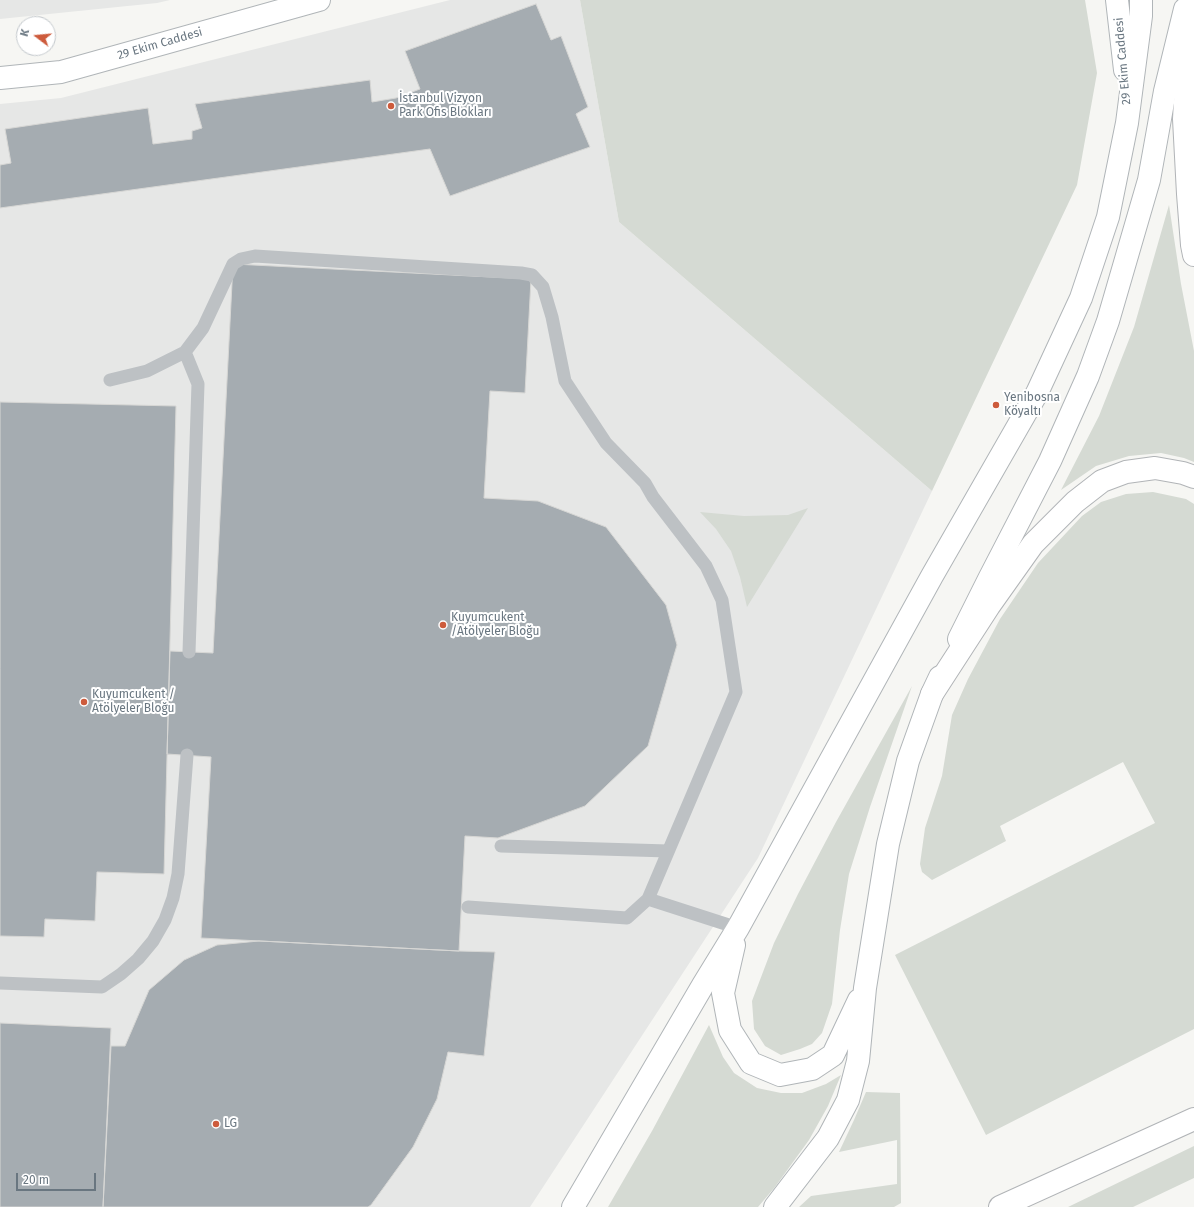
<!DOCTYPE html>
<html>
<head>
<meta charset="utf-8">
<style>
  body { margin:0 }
  #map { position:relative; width:1194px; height:1207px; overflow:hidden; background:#f6f6f3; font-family:"Fira Sans",sans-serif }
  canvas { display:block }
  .north { position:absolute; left:16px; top:16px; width:40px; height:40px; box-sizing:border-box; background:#fff; border:1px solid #c3c8cc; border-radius:50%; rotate:286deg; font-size:11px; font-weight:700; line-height:16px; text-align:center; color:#697680 }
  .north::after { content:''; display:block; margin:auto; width:14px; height:18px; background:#cd5b3c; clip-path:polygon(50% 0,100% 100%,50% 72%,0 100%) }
  .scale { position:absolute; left:16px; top:1173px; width:80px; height:18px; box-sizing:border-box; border:2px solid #697680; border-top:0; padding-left:5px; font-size:12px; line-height:14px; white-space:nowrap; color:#697680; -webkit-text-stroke:3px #fff; paint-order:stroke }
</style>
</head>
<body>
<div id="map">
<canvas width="1194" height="1207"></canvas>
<div class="north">K</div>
<div class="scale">20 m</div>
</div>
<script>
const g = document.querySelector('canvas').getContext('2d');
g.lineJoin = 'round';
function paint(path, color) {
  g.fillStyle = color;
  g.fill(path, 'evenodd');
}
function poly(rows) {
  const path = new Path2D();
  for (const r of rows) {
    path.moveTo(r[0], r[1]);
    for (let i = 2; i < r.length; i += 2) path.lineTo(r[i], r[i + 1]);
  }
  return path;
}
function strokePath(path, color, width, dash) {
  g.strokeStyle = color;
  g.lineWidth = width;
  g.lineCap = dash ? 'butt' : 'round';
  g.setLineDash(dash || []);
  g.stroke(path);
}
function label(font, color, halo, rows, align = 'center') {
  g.font = font + ' "Fira Sans",sans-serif';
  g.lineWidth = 4;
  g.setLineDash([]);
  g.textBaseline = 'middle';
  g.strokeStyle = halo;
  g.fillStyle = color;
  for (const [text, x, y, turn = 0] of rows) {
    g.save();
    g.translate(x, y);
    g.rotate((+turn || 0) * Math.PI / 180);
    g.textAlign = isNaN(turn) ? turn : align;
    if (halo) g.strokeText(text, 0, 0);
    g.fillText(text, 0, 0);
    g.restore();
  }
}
const built = poly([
  [0,0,170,0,157,3,0,19],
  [450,0,580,0,619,222,932,491,758,858,530,1207,0,1207,0,104,61,98]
]);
const green = poly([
  [580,0,1085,0,1097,73,1077,185,932,491,619,222],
  [1169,205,1181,284,1194,351,1194,462,1184,458,1161,453,1129,456,1096,466,1061,490,1099,416,1134,327],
  [1153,492,1186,499,1194,504,1194,1029,986,1135,895,955,1155,823,1123,762,1000,826,1006,841,932,880,922,872,920,864,925,828,942,776,952,715,968,679,1000,619,1038,563,1082,516,1101,502,1126,494],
  [808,508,747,607,740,577,731,551,716,529,700,512,744,516,788,515],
  [912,686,870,807,849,874,840,930,832,1004,822,1033,812,1044,800,1049,781,1055,765,1046,754,1029,752,1001,774,943,798,894,836,822],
  [709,1025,723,1057,734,1073,757,1088,781,1093,802,1093,826,1084,841,1075,828,1106,809,1140,775,1187,758,1207,608,1207,652,1131],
  [866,1092,900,1093,901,1203,894,1207,799,1207,811,1196,897,1184,897,1140,839,1152,854,1120],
  [1194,1146,1194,1178,1133,1207,1068,1207]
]);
const building = poly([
  [536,4,551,40,561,36,588,107,576,114,590,147,450,196,430,149,0,208,0,165,11,163,5,129,148,108,153,144,192,139,192,131,202,128,195,104,370,80,372,102,396,98,420,89,405,51,536,4],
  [233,264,531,279,525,393,490,391,484,498,538,501,606,527,666,605,677,645,648,746,585,806,498,838,465,836,459,951,201,938,211,757,167,754,170,651,213,653,233,264],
  [0,402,176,406,164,874,97,872,95,921,45,919,44,937,0,936,0,402],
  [259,941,459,951,495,952,484,1056,448,1052,437,1099,413,1147,371,1205,368,1207,103,1207,111,1046,125,1046,149,990,184,960,217,945,259,941],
  [0,1023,111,1028,103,1207,0,1207,0,1023]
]);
const service = poly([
  [185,352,198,384,189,652],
  [110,380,147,371,185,352,203,328,233,264,241,259,255,256,521,273,532,275,543,287,552,317,565,381,606,443,645,483,653,497,706,566,722,600,736,692,648,899,627,918,468,907],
  [501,846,668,851],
  [648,899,738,928],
  [0,983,102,987,121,974,138,959,153,941,165,920,173,898,178,874,187,755]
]);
const secondary = poly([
  [1117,0,1125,70],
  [0,78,61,72,319,0],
  [959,639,989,579,1050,461,1088,376,1108,321,1149,180,1165,91,1185,9],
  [734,945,723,993,730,1030,751,1063,780,1075,812,1069,833,1055,859,1000],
  [573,1207,703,985,738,928,932,576,1037,393,1081,298,1108,217,1127,123,1141,16,1141,0],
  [775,1207,828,1138,848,1100,858,1061,865,988,888,844,908,761,932,694,940,677]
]);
const motorway = poly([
  [1191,0,1184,119,1188,194,1192,245,1194,255],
  [932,694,989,606,1033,544,1075,502,1102,481,1126,472,1155,468,1183,473,1194,477],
  [1000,1207,1194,1119]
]);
const markers = [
  [391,106,4,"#cd5b3c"],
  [996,405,4,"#cd5b3c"],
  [443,625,4,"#cd5b3c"],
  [84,702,4,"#cd5b3c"],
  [216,1124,4,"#cd5b3c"]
];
const streetNames = [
  ["29 Ekim Caddesi",160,44,-16],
  ["29 Ekim Caddesi",1123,61,-95]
];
const poiNames = [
  ["İstanbul Vizyon",399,99],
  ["Park Ofis Blokları",399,113],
  ["Yenibosna",1004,398],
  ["Köyaltı",1004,412],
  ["Kuyumcukent",451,618],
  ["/Atölyeler Bloğu",451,632],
  ["Kuyumcukent /",92,695],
  ["Atölyeler Bloğu",92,709],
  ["LG",224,1124]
];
paint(built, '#e6e7e6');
paint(green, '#d5dad3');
paint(building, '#a5acb1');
strokePath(building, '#d7d7d5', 1);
strokePath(secondary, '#b0b5b8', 24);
strokePath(motorway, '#b1b4b7', 24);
strokePath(service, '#bdc1c4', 13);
strokePath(secondary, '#fff', 22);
strokePath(motorway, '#fff', 22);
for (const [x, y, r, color] of markers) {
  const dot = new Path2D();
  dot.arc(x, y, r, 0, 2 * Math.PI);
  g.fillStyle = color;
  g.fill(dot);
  strokePath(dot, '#fff', 1.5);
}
label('12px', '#697680', '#fff', streetNames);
label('12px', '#697680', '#fff', poiNames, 'left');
</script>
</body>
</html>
